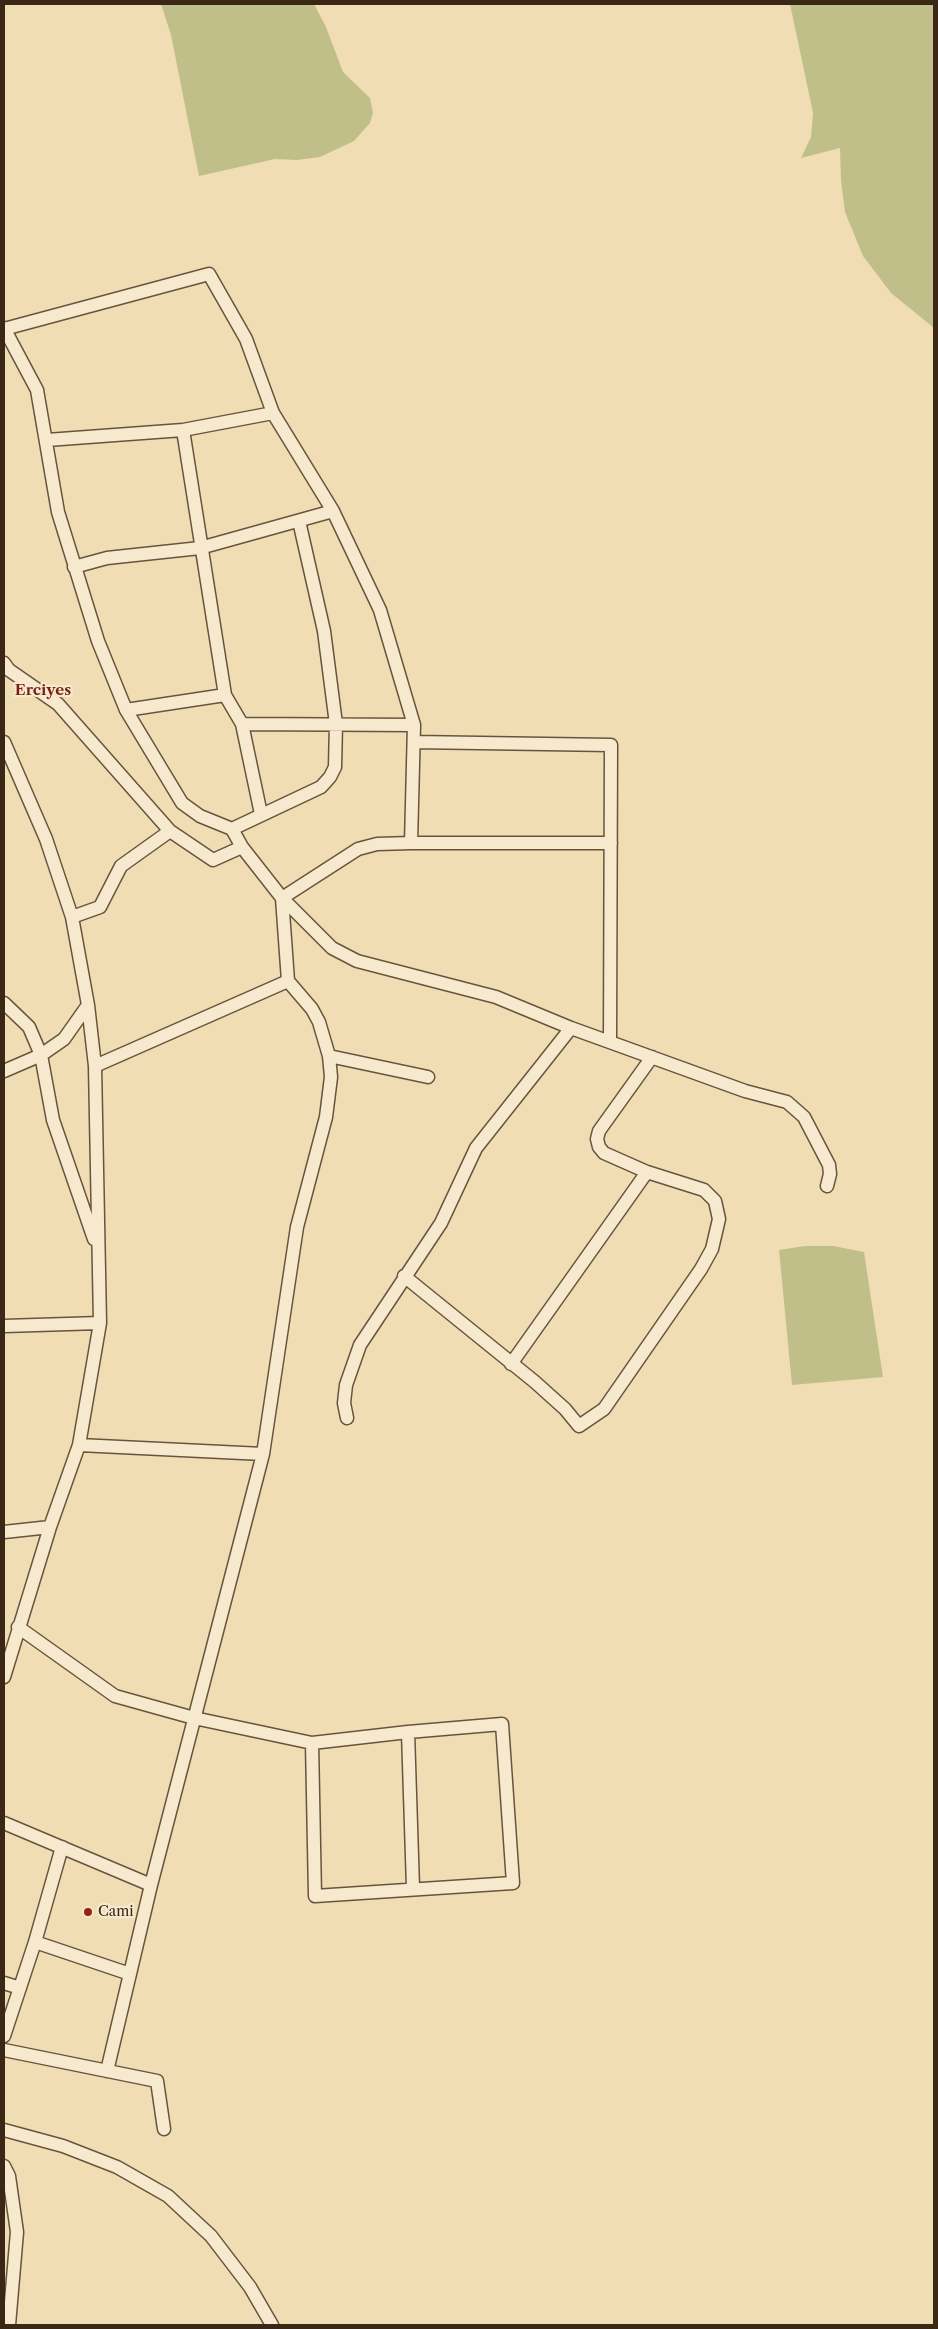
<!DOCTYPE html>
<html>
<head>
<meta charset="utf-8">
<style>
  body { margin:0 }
  #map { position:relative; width:938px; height:2329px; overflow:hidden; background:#f1ddb3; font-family:"Libre Caslon Text",serif }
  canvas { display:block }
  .frame { position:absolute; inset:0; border:5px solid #3b2716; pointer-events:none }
</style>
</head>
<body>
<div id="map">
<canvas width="938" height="2329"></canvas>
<div class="frame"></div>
</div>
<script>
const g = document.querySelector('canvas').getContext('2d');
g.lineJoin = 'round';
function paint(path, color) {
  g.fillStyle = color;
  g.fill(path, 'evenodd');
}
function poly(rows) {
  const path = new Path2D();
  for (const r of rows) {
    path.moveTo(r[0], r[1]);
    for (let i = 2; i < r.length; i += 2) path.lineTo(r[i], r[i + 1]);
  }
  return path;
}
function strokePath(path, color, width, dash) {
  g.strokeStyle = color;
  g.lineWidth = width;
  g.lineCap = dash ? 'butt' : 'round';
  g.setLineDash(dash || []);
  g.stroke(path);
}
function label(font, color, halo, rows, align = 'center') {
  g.font = font + ' "Libre Caslon Text",serif';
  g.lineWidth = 4.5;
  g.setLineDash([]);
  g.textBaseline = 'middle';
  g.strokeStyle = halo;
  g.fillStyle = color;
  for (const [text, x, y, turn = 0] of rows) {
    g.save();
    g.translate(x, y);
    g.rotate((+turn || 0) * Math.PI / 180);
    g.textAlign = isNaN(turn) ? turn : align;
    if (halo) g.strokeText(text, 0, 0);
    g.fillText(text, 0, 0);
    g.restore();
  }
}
const green = poly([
  [161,4,314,4,326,27,343,72,370,98,373,113,370,123,354,141,320,157,297,160,275,159,199,176,171,35],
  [790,4,934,4,934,328,891,293,863,256,845,212,841,181,840,148,801,158,811,137,813,113],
  [805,1246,833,1246,864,1252,883,1377,792,1385,779,1250]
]);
const minor = poly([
  [4,328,37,390,58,512,98,641,126,710,182,803,200,816,232,829,242,847,282,898,288,981],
  [4,329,209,274,246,339,273,413,333,511,380,610,414,725,411,843,377,844,358,849,282,898,332,948,357,961,496,997,571,1028,745,1091,787,1102,804,1117,829,1165,830,1174,827,1186],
  [183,430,225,695,242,724,261,814],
  [47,440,183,430,273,413],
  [74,567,107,558,200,548,333,511],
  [4,663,9,670,58,704,170,831,213,860,242,847],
  [126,710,225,695],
  [242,724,414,725],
  [4,742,46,839,72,917,88,1005,95,1066,100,1323,79,1445,50,1527,4,1677],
  [414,742,611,745,610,1041],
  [232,829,321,787,330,777,335,767,336,724,324,631,299,521],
  [411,843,611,843],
  [72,917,100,907,121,866,170,831],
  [4,1003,29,1027,41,1055,53,1120,94,1239],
  [329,1056,428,1077],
  [95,1066,288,981,312,1009,319,1022,329,1056,331,1077,326,1117,297,1227,263,1454,151,1885,107,2071],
  [4,1071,41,1055,64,1039,88,1005],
  [404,1276,535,1382,565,1409,579,1426,604,1409,701,1269,712,1249,719,1219,715,1201,704,1190,647,1172,604,1153,599,1147,597,1139,599,1131,652,1057],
  [4,1326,100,1323],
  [511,1364,647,1172],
  [347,1418,344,1403,346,1385,360,1345,441,1223,476,1148,571,1028],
  [79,1445,263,1454],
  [4,1532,50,1527],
  [18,1627,115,1696,194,1718,312,1743,408,1732,502,1724,513,1883,315,1896,312,1743],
  [408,1732,413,1888],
  [4,1823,151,1885],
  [35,1942,130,1974],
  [4,1983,20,1988],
  [4,2036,35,1942,62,1847],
  [4,2050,157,2081,164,2129],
  [4,2130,63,2146,117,2167,168,2196,211,2236,250,2287,272,2325],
  [4,2166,9,2176,17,2232,9,2325]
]);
const markers = [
  [88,1912,5,"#8f2418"]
];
const poiNames = [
  ["Cami",98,1912]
];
const neighbourhoodNames = [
  ["Erciyes",43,691]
];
paint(green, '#c0bf89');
strokePath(minor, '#68543d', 15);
strokePath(minor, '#f6e9ce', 12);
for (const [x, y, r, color] of markers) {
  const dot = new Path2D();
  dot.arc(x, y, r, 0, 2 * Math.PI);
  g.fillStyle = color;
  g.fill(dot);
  strokePath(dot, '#f6e9ce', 2);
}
label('14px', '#3b2716', '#f6e9ce', poiNames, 'left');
label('bold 15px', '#7a1f14', '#f6e9ce', neighbourhoodNames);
</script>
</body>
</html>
